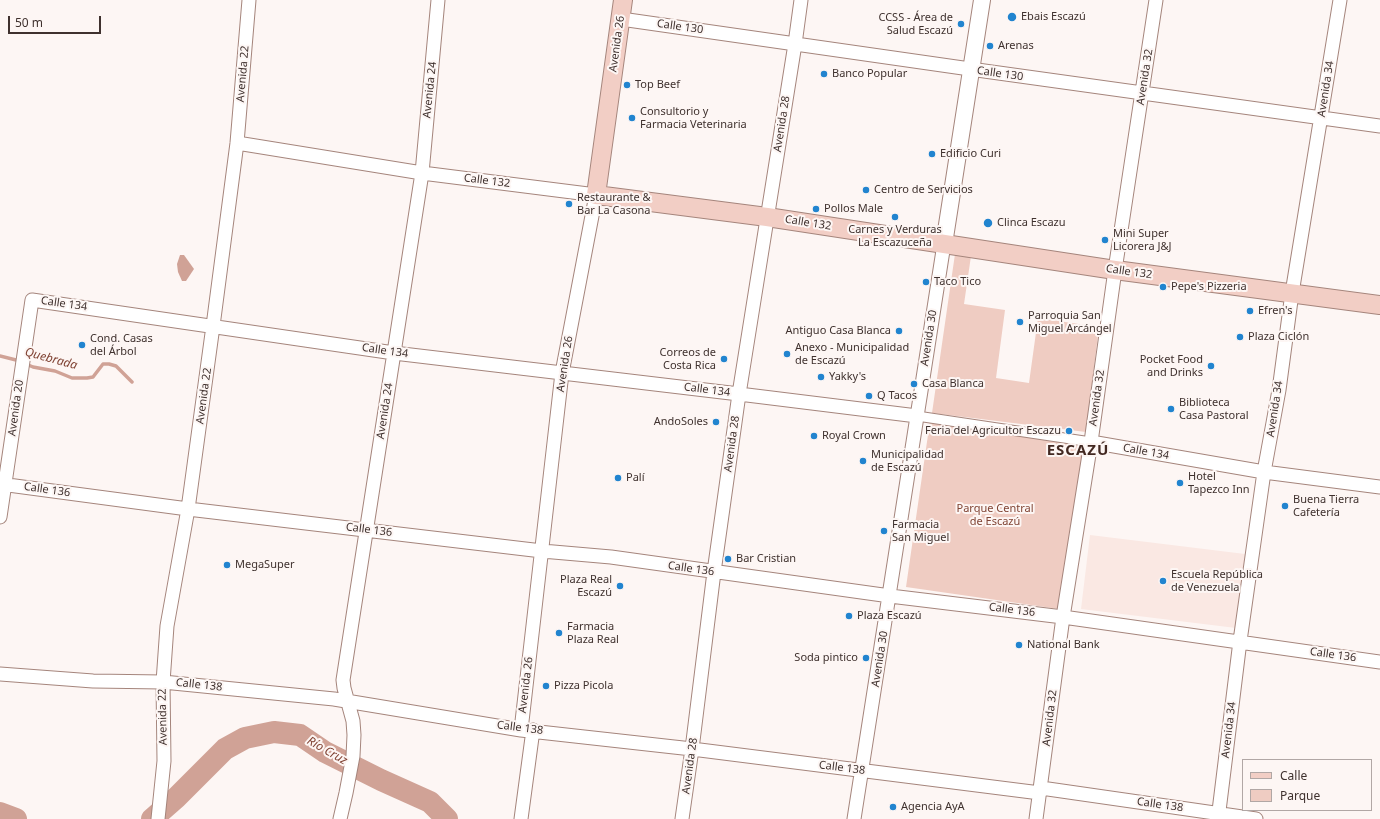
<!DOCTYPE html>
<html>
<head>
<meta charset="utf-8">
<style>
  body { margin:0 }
  #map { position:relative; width:1380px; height:819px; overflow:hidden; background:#fdf6f4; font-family:"Noto Sans",sans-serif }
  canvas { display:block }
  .legend { position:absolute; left:1242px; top:759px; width:130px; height:52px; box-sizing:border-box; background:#fdf6f4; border:1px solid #b1a7a5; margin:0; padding:5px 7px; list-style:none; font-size:12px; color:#3f312e }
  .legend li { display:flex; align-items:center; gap:8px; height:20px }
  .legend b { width:20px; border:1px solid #b1a7a5 }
  .scale { position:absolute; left:8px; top:16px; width:93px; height:18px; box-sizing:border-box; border:2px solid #3f312e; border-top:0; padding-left:5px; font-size:12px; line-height:14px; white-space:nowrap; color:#3f312e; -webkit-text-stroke:3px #fdf6f4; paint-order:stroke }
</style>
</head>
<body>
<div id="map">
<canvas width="1380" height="819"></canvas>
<ul class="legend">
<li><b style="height:5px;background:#f2cec5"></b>Calle</li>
<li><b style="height:11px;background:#efccc2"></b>Parque</li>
</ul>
<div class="scale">50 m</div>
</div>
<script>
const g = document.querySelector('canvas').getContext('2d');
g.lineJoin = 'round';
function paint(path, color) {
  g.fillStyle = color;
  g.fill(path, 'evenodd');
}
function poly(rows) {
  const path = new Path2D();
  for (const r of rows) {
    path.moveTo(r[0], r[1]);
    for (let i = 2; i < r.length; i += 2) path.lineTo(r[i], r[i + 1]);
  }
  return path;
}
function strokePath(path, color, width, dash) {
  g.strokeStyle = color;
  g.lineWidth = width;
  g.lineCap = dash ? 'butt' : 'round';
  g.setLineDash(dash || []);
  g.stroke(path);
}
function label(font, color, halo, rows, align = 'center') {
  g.font = font + ' "Noto Sans",sans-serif';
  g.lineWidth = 4;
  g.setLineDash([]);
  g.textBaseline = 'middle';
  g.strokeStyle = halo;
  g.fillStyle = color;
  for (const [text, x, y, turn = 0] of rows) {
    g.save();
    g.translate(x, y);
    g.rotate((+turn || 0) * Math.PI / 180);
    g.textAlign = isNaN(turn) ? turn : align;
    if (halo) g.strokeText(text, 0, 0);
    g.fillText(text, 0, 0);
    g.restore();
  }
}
const built = poly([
  [1090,535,1245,554,1236,628,1081,609]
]);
const green = poly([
  [955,254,971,256,964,304,1005,310,996,378,1029,383,1038,318,1099,327,1086,432,932,413],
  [930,421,1084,443,1059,609,906,587]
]);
const water = poly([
  [180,255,184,255,194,269,186,281,182,281,178,272,177,264]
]);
const stream = poly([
  [0,356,20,361],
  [26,364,33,367,55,371,72,378,87,378,93,377,103,364,109,364,116,366,132,382]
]);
const river = poly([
  [0,813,16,819],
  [152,819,176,798,225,749,245,738,274,732,300,735,325,752,381,780,430,802,447,819]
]);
const pedestrian = poly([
  [917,416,1091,442]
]);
const minor = poly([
  [621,19,970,69,1380,126],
  [237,143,422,173,596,195,562,373,521,730],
  [1091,442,1264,472,1380,487],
  [0,484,188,509,542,551,611,557,890,596,1063,617,1380,662],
  [0,517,32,300,394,353,739,394,917,416],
  [0,674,93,681,163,682,334,699,521,730,692,749,1040,793],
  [1041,788,1256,819],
  [158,819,164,761,163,682,167,626,188,509,213,326,237,143,249,0],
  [340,819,346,793,353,756,354,735,353,721,344,688,343,680,422,173,438,0],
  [521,819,533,730],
  [682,819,692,749,714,572,739,394,795,44,801,0],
  [854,819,944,244],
  [1036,819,1063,617,1091,442,1115,270,1156,0],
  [1218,819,1240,641,1264,472,1279,390,1292,293,1340,0]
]);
const tertiary = poly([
  [944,244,982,0]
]);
const secondary = poly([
  [623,0,596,195,767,217,1115,270,1380,305]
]);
const markers = [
  [1012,17,5,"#2184cf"],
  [961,24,4,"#2184cf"],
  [990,46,4,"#2184cf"],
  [824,74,4,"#2184cf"],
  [627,85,4,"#2184cf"],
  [632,118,4,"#2184cf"],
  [932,154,4,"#2184cf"],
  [866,190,4,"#2184cf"],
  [569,204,4,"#2184cf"],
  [816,209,4,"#2184cf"],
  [895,217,4,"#2184cf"],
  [988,223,5,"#2184cf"],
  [1105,240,4,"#2184cf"],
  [926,282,4,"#2184cf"],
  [1163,287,4,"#2184cf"],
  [1250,311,4,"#2184cf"],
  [1020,322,4,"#2184cf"],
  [899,331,4,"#2184cf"],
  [1240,337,4,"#2184cf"],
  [82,345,4,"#2184cf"],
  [787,354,4,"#2184cf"],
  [724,359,4,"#2184cf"],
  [1211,366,4,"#2184cf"],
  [821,377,4,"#2184cf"],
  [914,384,4,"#2184cf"],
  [869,396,4,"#2184cf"],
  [1171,409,4,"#2184cf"],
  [716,422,4,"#2184cf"],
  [1069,431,4,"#2184cf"],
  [814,436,4,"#2184cf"],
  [863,461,4,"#2184cf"],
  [618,478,4,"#2184cf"],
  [1180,483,4,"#2184cf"],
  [1285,506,4,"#2184cf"],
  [884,531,4,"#2184cf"],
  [728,559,4,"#2184cf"],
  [227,565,4,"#2184cf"],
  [1163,581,4,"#2184cf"],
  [620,586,4,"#2184cf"],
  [849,616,4,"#2184cf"],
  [559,633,4,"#2184cf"],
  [1019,645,4,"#2184cf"],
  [866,658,4,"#2184cf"],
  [546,686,4,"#2184cf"],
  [893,807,4,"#2184cf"]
];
const poiNames = [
  ["Ebais Escazú",1021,17],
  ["CCSS - Área de",953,18,"right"],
  ["Salud Escazú",953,31,"right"],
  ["Arenas",998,46],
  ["Banco Popular",832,74],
  ["Top Beef",635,85],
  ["Consultorio y",640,112],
  ["Farmacia Veterinaria",640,125],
  ["Edificio Curi",940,154],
  ["Centro de Servicios",874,190],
  ["Restaurante &",577,198],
  ["Bar La Casona",577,211],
  ["Pollos Male",824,209],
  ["Clinca Escazu",997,223],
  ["Carnes y Verduras",895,230,"center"],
  ["La Escazuceña",895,243,"center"],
  ["Mini Super",1113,234],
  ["Licorera J&J",1113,247],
  ["Taco Tico",934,282],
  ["Pepe's Pizzeria",1171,287],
  ["Efren's",1258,311],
  ["Parroquia San",1028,316],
  ["Miguel Arcángel",1028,329],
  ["Antiguo Casa Blanca",891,331,"right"],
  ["Plaza Ciclón",1248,337],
  ["Cond. Casas",90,339],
  ["del Árbol",90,352],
  ["Anexo - Municipalidad",795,348],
  ["de Escazú",795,361],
  ["Correos de",716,353,"right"],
  ["Costa Rica",716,366,"right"],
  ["Pocket Food",1203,360,"right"],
  ["and Drinks",1203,373,"right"],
  ["Yakky's",829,377],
  ["Casa Blanca",922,384],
  ["Q Tacos",877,396],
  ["Biblioteca",1179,403],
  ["Casa Pastoral",1179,416],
  ["AndoSoles",708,422,"right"],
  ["Feria del Agricultor Escazu",1061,431,"right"],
  ["Royal Crown",822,436],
  ["Municipalidad",871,455],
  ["de Escazú",871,468],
  ["Hotel",1188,477],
  ["Tapezco Inn",1188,490],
  ["Palí",626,478],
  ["Buena Tierra",1293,500],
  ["Cafetería",1293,513],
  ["Farmacia",892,525],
  ["San Miguel",892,538],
  ["Bar Cristian",736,559],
  ["MegaSuper",235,565],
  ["Escuela República",1171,575],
  ["de Venezuela",1171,588],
  ["Plaza Real",612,580,"right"],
  ["Escazú",612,593,"right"],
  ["Plaza Escazú",857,616],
  ["Farmacia",567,627],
  ["Plaza Real",567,640],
  ["National Bank",1027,645],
  ["Soda pintico",858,658,"right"],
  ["Pizza Picola",554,686],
  ["Agencia AyA",901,807]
];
const streetNames = [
  ["Calle 130",680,27,8],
  ["Avenida 26",617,44,-82],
  ["Avenida 22",243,74,-85],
  ["Calle 130",1000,74,8],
  ["Avenida 32",1145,77,-81],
  ["Avenida 34",1326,89,-81],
  ["Avenida 24",430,90,-84],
  ["Avenida 28",782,124,-81],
  ["Calle 132",487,181,7],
  ["Calle 132",808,223,9],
  ["Calle 132",1129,272,8],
  ["Calle 134",64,304,8],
  ["Avenida 30",929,338,-81],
  ["Calle 134",385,351,8],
  ["Avenida 26",565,364,-81],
  ["Calle 134",707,390,7],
  ["Avenida 22",204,396,-82],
  ["Avenida 32",1097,398,-82],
  ["Avenida 20",16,408,-82],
  ["Avenida 34",1275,409,-81],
  ["Avenida 24",385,411,-81],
  ["Avenida 28",732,444,-82],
  ["Calle 134",1146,452,10],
  ["Calle 136",47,490,8],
  ["Calle 136",369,530,7],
  ["Calle 136",691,569,8],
  ["Calle 136",1012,610,7],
  ["Calle 136",1333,655,8],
  ["Avenida 30",880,659,-81],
  ["Calle 138",199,685,6],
  ["Avenida 26",526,685,-83],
  ["Avenida 22",163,717,-91],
  ["Avenida 32",1050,718,-83],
  ["Calle 138",520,728,7],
  ["Avenida 34",1229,730,-83],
  ["Avenida 28",690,766,-82],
  ["Calle 138",842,768,7],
  ["Calle 138",1160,805,8]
];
const parkNames = [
  ["Parque Central",995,509],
  ["de Escazú",995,522]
];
const waterNames = [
  ["Quebrada",51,359,15],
  ["Río Cruz",327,751,30]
];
const districtNames = [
  ["ESCAZÚ",1078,451]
];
paint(built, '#fae8e3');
paint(green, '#efccc2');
paint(water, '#d0a296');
strokePath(stream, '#d0a296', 3.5);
strokePath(river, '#d0a296', 22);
strokePath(pedestrian, '#a5857c', 11);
strokePath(minor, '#a5857c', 15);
strokePath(tertiary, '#a5857c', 18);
strokePath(secondary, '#a5857c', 20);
strokePath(pedestrian, '#fff', 9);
strokePath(minor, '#fff', 13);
strokePath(tertiary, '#fff', 16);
strokePath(secondary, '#f2cec5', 18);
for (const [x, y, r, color] of markers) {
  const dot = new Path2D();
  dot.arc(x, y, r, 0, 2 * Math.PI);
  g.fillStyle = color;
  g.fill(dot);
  strokePath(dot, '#fdf6f4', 1.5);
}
label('11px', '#3f312e', '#fdf6f4', poiNames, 'left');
label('11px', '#3f312e', '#fdf6f4', streetNames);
label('11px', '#804434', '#fdf6f4', parkNames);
label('italic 12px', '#804334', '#fdf6f4', waterNames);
g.letterSpacing = '1px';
label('bold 15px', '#422821', '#fdf6f4', districtNames);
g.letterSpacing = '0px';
</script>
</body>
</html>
